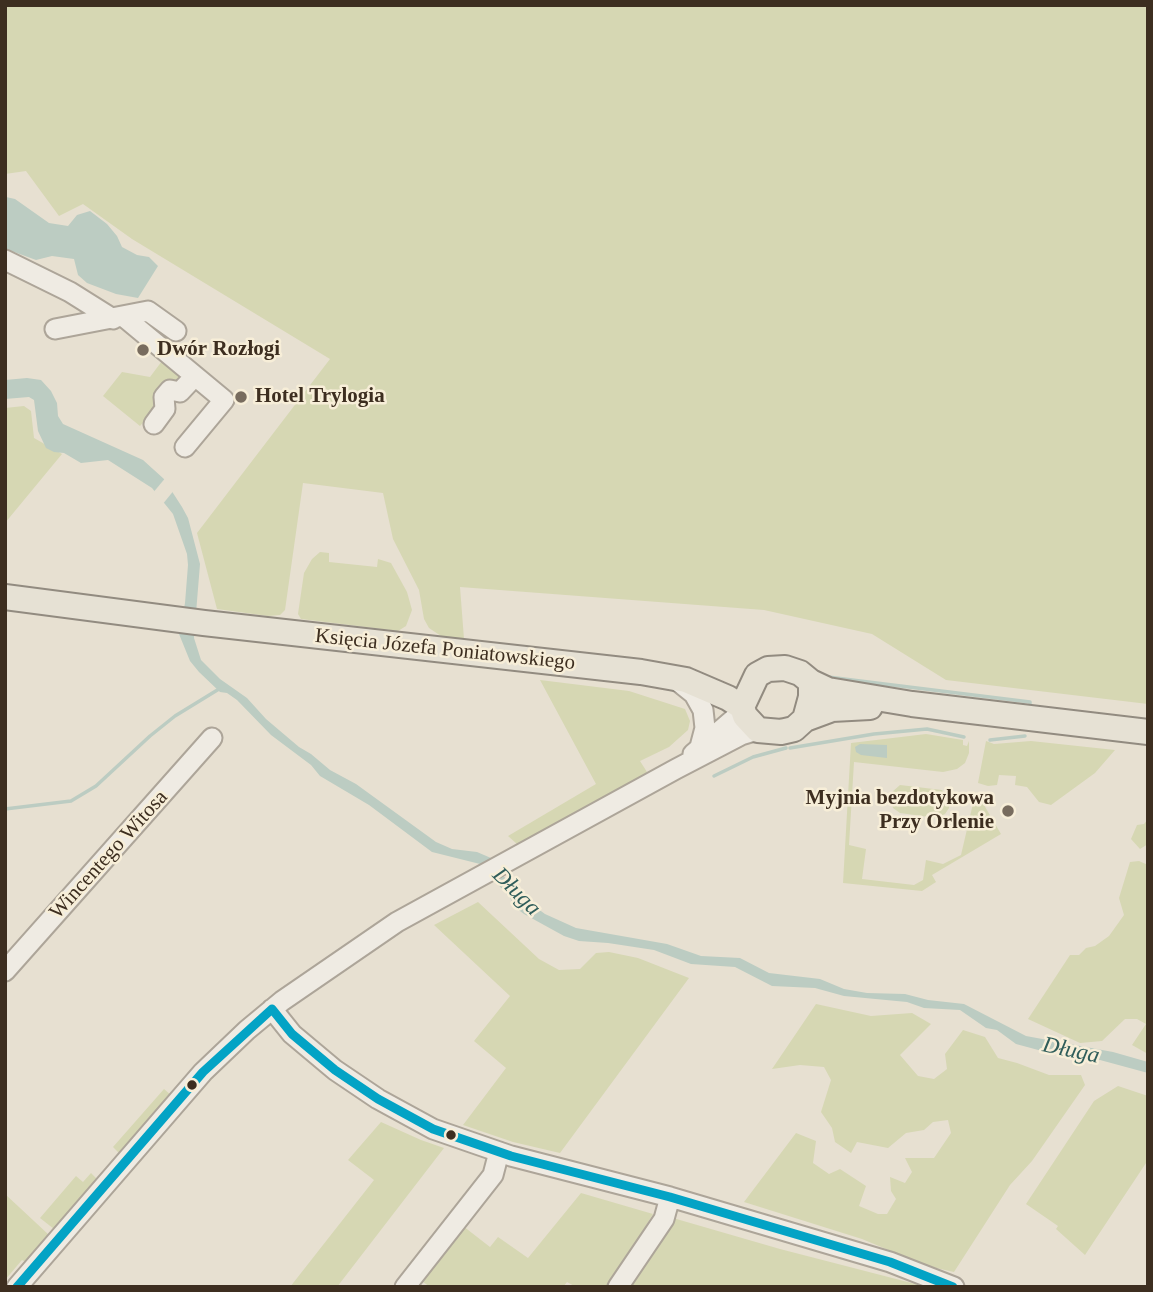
<!DOCTYPE html>
<html>
<head>
<meta charset="utf-8">
<style>
  body { margin:0 }
  #map { position:relative; width:1153px; height:1292px; overflow:hidden; background:#e7e0d1; font-family:"Times New Roman",serif }
  canvas { display:block }
  .frame { position:absolute; inset:0; border:7px solid #3d2e20; pointer-events:none }
</style>
</head>
<body>
<div id="map">
<canvas width="1153" height="1292"></canvas>
<div class="frame"></div>
</div>
<script>
const g = document.querySelector('canvas').getContext('2d');
g.lineJoin = 'round';
function paint(path, color) {
  g.fillStyle = color;
  g.fill(path, 'evenodd');
}
function poly(rows) {
  const path = new Path2D();
  for (const r of rows) {
    path.moveTo(r[0], r[1]);
    for (let i = 2; i < r.length; i += 2) path.lineTo(r[i], r[i + 1]);
  }
  return path;
}
function strokePath(path, color, width, dash) {
  g.strokeStyle = color;
  g.lineWidth = width;
  g.lineCap = dash ? 'butt' : 'round';
  g.setLineDash(dash || []);
  g.stroke(path);
}
function label(font, color, halo, rows, align = 'center') {
  g.font = font + ' "Times New Roman",serif';
  g.lineWidth = 5;
  g.setLineDash([]);
  g.textBaseline = 'middle';
  g.strokeStyle = halo;
  g.fillStyle = color;
  for (const [text, x, y, turn = 0] of rows) {
    g.save();
    g.translate(x, y);
    g.rotate((+turn || 0) * Math.PI / 180);
    g.textAlign = isNaN(turn) ? turn : align;
    if (halo) g.strokeText(text, 0, 0);
    g.fillText(text, 0, 0);
    g.restore();
  }
}
const green = poly([
  [5,5,1148,5,1148,704,946,680,872,634,764,610,460,587,464,639,441,636,429,628,424,619,419,590,393,539,383,493,303,483,285,610,280,615,268,616,217,609,197,533,330,359,132,239,83,204,59,216,26,171,5,174],
  [165,357,187,374,140,426,103,396,122,372,150,377],
  [24,406,31,411,34,438,62,454,5,523,5,408],
  [320,552,329,553,329,562,377,567,378,559,391,563,407,592,412,610,406,626,398,631,301,619,298,614,304,573,312,559],
  [540,680,629,691,685,709,690,721,688,730,669,747,640,761,647,772,619,794,523,844,517,844,508,836,596,784],
  [926,734,963,740,963,745,967,746,969,741,969,753,965,763,957,769,943,772,854,762,849,845,866,849,862,879,914,885,923,880,926,860,943,864,961,855,975,795,986,797,984,805,1001,834,932,875,936,882,922,891,843,883,851,743],
  [986,741,994,744,1031,741,1115,750,1095,773,1051,805,1039,802,1027,787,1015,785,1016,776,999,775,997,785,988,786,978,783],
  [900,785,942,790,950,799,949,808,945,814,936,818,900,813,893,808,891,801,892,792],
  [1148,819,1148,844,1140,849,1131,839,1137,825,1144,824],
  [1139,861,1148,865,1148,1054,1132,1045,1146,1024,1137,1019,1125,1019,1102,1041,1080,1043,1028,1019,1070,955,1079,955,1086,948,1095,946,1109,936,1124,915,1119,898,1130,862],
  [478,902,539,959,559,970,580,969,596,953,609,952,638,958,689,978,560,1153,513,1142,463,1125,506,1068,474,1041,510,996,434,925],
  [816,1004,871,1016,912,1013,931,1024,900,1055,918,1076,934,1079,947,1069,945,1054,963,1030,985,1037,998,1058,1017,1063,1049,1075,1081,1075,1085,1085,1032,1161,1010,1185,954,1272,927,1266,862,1239,744,1202,796,1133,816,1141,813,1163,829,1174,840,1169,866,1186,859,1206,878,1214,887,1214,896,1199,891,1191,890,1177,905,1183,912,1172,905,1158,934,1158,951,1133,948,1120,933,1122,924,1130,906,1133,888,1148,857,1142,851,1153,835,1142,832,1128,821,1112,831,1080,824,1067,800,1065,772,1069],
  [1118,1086,1148,1096,1148,1160,1085,1255,1056,1229,1058,1226,1026,1204,1094,1101],
  [164,1089,171,1095,120,1154,113,1147],
  [381,1122,421,1140,444,1148,337,1287,290,1287,374,1180,348,1160],
  [91,1173,98,1180,54,1229,40,1218,76,1176,83,1182],
  [581,1193,653,1214,609,1287,576,1287,567,1282,563,1287,430,1287,419,1279,463,1226,490,1247,498,1237,528,1258],
  [5,1194,49,1235,26,1262,22,1260,5,1280],
  [673,1218,780,1249,927,1287,628,1287]
]);
const water = poly([
  [6,197,15,199,49,223,68,226,77,215,90,211,107,224,117,236,122,247,137,255,149,257,158,266,138,298,116,294,87,283,78,275,74,259,52,256,36,260,6,249],
  [27,378,41,380,51,391,57,403,58,416,63,424,143,460,164,479,182,507,188,518,200,564,194,638,201,660,220,679,247,698,266,719,299,747,311,754,330,770,356,784,436,842,452,849,477,852,491,858,515,892,545,914,576,928,667,944,701,956,740,958,769,973,820,979,844,989,867,993,905,994,928,1000,964,1004,1026,1036,1113,1052,1148,1062,1148,1073,1100,1060,1042,1051,1016,1044,997,1030,986,1028,960,1010,924,1008,907,1002,844,996,815,988,772,986,735,967,691,964,654,950,608,943,579,941,564,936,524,914,516,908,510,898,480,864,432,852,369,805,320,776,311,765,271,735,237,700,227,693,220,692,199,672,190,661,179,634,185,603,188,565,187,554,173,514,152,488,108,460,81,463,64,453,54,452,46,448,38,431,34,400,29,397,5,399,5,380],
  [860,744,887,745,887,758,861,755,856,752,855,747]
]);
const pier = poly([
  [167,476,175,489,162,505,152,494]
]);
const stream = poly([
  [828,677,1030,702,1030,705],
  [990,740,1025,736],
  [790,748,874,734,927,729,964,737],
  [714,776,753,757,786,748],
  [5,809,71,801,96,786,150,736,175,716,219,689]
]);
const minor = poly([
  [5,260,70,292,113,319],
  [124,317,224,400,185,447],
  [55,329,148,311,176,331],
  [154,424,165,409,164,397,170,390,180,392,195,376],
  [679,682,694,694,703,710,705,728,700,747],
  [693,754,743,711],
  [5,971,212,738],
  [272,1009,292,1034,335,1070,378,1099,433,1129,511,1156,670,1197,890,1262,954,1287],
  [17,1287,203,1072,247,1030,282,1001,397,922,676,769,741,735,758,730],
  [405,1287,493,1175,499,1152],
  [618,1287,664,1219,670,1197]
]);
const major = poly([
  [5,597,204,623,641,672,686,680,728,698,742,707],
  [811,682,811,697,805,719,794,729,781,732,758,730,745,716,742,707,757,675,768,669,785,668,800,673,811,682,828,690,912,704,1148,732],
  [805,719,832,709,870,707]
]);
const bus1 = poly([
  [272,1009,292,1034,335,1070,378,1099,433,1129,511,1156,670,1197,890,1262,953,1287],
  [17,1287,203,1072,272,1009]
]);
const markers = [
  [143,350,7,"#786c5e"],
  [241,397,7,"#786c5e"],
  [1008,811,7,"#786c5e"],
  [192,1085,6,"#3d2e20"],
  [451,1135,6,"#3d2e20"]
];
const poiNames = [
  ["Dwór Rozłogi",157,350],
  ["Hotel Trylogia",255,397],
  ["Myjnia bezdotykowa",994,799,"right"],
  ["Przy Orlenie",994,823,"right"]
];
const streetNames = [
  ["Księcia Józefa Poniatowskiego",445,650,6],
  ["Wincentego Witosa",109,855,-48]
];
const waterNames = [
  ["Długa",516,892,45],
  ["Długa",1071,1051,12]
];
paint(green, '#d6d7b3');
paint(water, '#bcccc2');
paint(pier, '#e7e0d1');
strokePath(stream, '#bcccc2', 3.5);
strokePath(minor, '#ada599', 23);
strokePath(major, '#928b80', 28);
strokePath(minor, '#efebe3', 19);
strokePath(major, '#e6e1d4', 24);
strokePath(bus1, '#03a3c5', 9);
for (const [x, y, r, color] of markers) {
  const dot = new Path2D();
  dot.arc(x, y, r, 0, 2 * Math.PI);
  g.fillStyle = color;
  g.fill(dot);
  strokePath(dot, '#f7eed8', 2.5);
}
label('bold 21px', '#3d2e20', '#f7eed8', poiNames, 'left');
label('21px', '#3d2e20', '#f7eed8', streetNames);
label('italic 23px', '#2f5d5a', '#f7eed8', waterNames);
</script>
</body>
</html>
